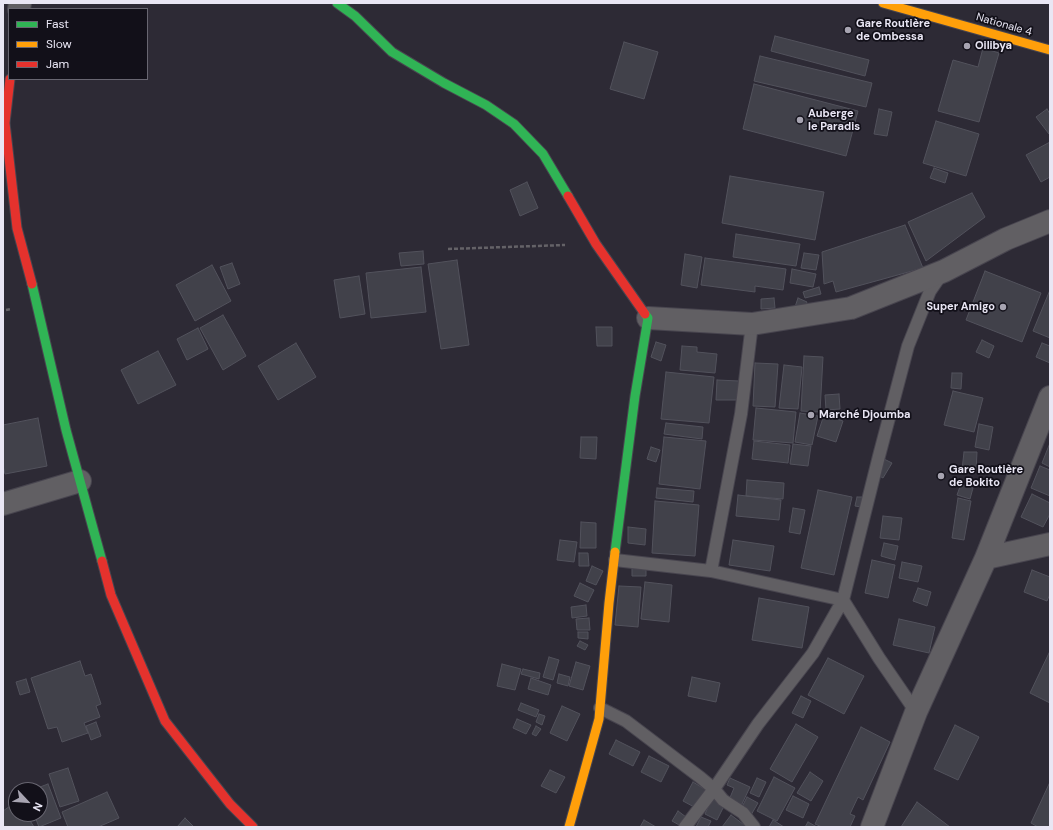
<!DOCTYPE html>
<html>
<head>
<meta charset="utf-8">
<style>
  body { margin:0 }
  #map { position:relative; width:1053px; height:830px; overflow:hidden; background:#2d2a35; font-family:"DM Sans",sans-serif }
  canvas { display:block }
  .frame { position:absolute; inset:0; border:4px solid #e9e6f4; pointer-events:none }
  .legend { position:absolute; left:8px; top:8px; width:140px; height:72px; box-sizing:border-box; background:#121019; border:1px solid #686671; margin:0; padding:5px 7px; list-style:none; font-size:12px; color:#e9e6f4 }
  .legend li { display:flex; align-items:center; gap:8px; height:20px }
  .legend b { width:20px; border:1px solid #686671 }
  .north { position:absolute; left:8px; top:782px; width:40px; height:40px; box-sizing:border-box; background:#121019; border:1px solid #686671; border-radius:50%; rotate:116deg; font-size:11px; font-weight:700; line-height:16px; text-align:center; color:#e9e6f4 }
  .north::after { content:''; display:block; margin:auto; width:14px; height:18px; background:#a7a4b1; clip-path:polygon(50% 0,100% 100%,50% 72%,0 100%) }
</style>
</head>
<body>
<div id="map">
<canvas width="1053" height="830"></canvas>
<div class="frame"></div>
<ul class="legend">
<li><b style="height:5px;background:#30b455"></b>Fast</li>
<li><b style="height:5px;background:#ff9f0a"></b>Slow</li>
<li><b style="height:5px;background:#e5322d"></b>Jam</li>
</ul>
<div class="north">N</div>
</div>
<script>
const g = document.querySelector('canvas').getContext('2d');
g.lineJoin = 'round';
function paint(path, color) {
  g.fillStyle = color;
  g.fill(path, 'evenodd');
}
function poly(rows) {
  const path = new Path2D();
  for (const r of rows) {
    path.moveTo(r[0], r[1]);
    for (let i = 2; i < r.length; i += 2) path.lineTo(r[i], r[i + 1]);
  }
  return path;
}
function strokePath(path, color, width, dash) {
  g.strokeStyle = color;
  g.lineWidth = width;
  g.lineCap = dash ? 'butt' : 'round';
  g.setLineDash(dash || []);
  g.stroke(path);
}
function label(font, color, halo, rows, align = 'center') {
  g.font = font + ' "DM Sans",sans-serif';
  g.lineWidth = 3.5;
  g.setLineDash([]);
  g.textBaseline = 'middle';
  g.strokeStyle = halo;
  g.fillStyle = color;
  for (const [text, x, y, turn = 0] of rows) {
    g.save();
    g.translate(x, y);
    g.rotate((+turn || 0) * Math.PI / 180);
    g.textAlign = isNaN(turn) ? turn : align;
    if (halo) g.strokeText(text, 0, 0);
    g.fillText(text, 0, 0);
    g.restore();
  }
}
const building = poly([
  [775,36,869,60,865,76,771,51,775,36],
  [624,42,658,52,644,99,610,89,624,42],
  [983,48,999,53,979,122,938,111,953,60,978,67,983,48],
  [760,56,872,83,866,107,754,81,760,56],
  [754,84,858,111,846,156,743,129,754,84],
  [879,109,892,112,887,136,874,134,879,109],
  [1047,109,1050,114,1049,134,1036,117,1047,109],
  [936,121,979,134,966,176,923,163,936,121],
  [1050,142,1050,177,1041,182,1026,155,1050,142],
  [934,168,948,173,945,183,930,178,934,168],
  [730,176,824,192,815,240,722,223,730,176],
  [527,182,538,208,520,216,510,190,527,182],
  [972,193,985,217,926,261,908,222,972,193],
  [905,225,923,268,836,292,833,281,824,284,822,252,905,225],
  [736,234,800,244,796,266,733,257,736,234],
  [423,251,424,264,401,266,399,253,423,251],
  [804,253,819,255,816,270,801,268,804,253],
  [685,254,702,257,697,288,681,285,685,254],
  [705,258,786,269,783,290,755,286,755,292,701,285,705,258],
  [457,260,469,345,441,349,428,264,457,260],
  [232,263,240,284,228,289,220,267,232,263],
  [212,265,231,301,195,321,176,285,212,265],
  [421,267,426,312,371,318,366,273,421,267],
  [792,269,816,274,813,287,790,283,792,269],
  [985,271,1041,293,1022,342,966,320,985,271],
  [359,276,365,314,340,318,334,280,359,276],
  [819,287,821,294,805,298,803,292,819,287],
  [1050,290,1050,338,1033,331,1050,290],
  [774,298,775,308,761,309,761,299,774,298],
  [798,298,807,302,804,310,795,307,798,298],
  [223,315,246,356,223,370,200,328,223,315],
  [596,327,612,327,612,346,597,346,596,327],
  [198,328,208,349,187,360,177,339,198,328],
  [982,340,994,346,989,358,976,352,982,340],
  [656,342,666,345,661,361,651,357,656,342],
  [296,343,316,377,278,400,258,366,296,343],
  [1042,343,1050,346,1050,363,1036,357,1042,343],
  [682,346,697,347,697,352,717,354,715,373,680,370,682,346],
  [158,351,176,385,138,404,121,370,158,351],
  [804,356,823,357,820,412,801,411,804,356],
  [755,363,778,364,775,407,753,406,755,363],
  [784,365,802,367,798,409,779,408,784,365],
  [666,372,714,377,709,423,661,419,666,372],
  [952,373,962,373,961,389,951,388,952,373],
  [717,380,739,381,738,400,716,400,717,380],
  [953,391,983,398,974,432,944,425,953,391],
  [839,394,840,409,826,410,825,395,839,394],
  [756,408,796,412,793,443,753,440,756,408],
  [800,413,818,416,812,445,795,442,800,413],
  [824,415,843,421,836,442,817,436,824,415],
  [38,418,47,466,5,474,3,466,3,425,38,418],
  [666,423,703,427,702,439,664,434,666,423],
  [979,424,993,427,989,450,975,447,979,424],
  [581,437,597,437,596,459,580,458,581,437],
  [664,437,706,441,700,489,659,484,664,437],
  [754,441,790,445,788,463,752,459,754,441],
  [1050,443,1050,467,1042,463,1050,443],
  [793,444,811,446,808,466,790,464,793,444],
  [651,447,660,450,656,462,647,459,651,447],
  [964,452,977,452,976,471,962,470,964,452],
  [884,459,892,463,883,478,876,474,884,459],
  [1040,466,1050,470,1050,496,1031,488,1040,466],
  [747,480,784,483,783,499,746,496,747,480],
  [961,484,973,488,970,499,957,495,961,484],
  [657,488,694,491,693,502,656,498,657,488],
  [818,490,852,497,834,575,801,568,818,490],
  [1032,494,1050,503,1050,514,1043,527,1021,517,1032,494],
  [738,495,781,500,779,520,736,516,738,495],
  [857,497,862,497,861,507,855,506,857,497],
  [958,498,971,501,964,540,952,538,958,498],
  [655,501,699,505,695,556,652,553,655,501],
  [793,508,805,510,800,534,789,532,793,508],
  [883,516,902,518,899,540,880,538,883,516],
  [581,522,596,523,596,548,580,548,581,522],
  [628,527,646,529,645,545,628,543,628,527],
  [560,540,577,542,574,562,557,560,560,540],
  [733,540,774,546,770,571,729,565,733,540],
  [884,543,898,546,895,560,881,556,884,543],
  [579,553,588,553,589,566,579,566,579,553],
  [872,560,895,565,888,598,865,593,872,560],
  [902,562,922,566,918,582,899,578,902,562],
  [592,566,603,571,596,585,586,581,592,566],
  [632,567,646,568,646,576,632,576,632,567],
  [1032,570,1050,577,1050,594,1047,601,1024,592,1032,570],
  [645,582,672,585,669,622,641,619,645,582],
  [580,583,594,590,588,602,574,596,580,583],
  [619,586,641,587,638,627,615,625,619,586],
  [918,588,931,592,927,606,913,601,918,588],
  [759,598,809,607,802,648,752,640,759,598],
  [586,605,587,616,572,618,571,607,586,605],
  [589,618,590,630,577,630,576,619,589,618],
  [899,619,935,627,929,653,893,645,899,619],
  [578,632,588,632,588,639,578,638,578,632],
  [580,641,588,645,585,650,577,646,580,641],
  [1050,651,1050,703,1030,693,1050,651],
  [549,657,559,660,553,680,543,677,549,657],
  [828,658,864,676,844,714,808,695,828,658],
  [80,661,85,676,91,674,101,704,96,706,100,717,84,723,88,733,62,742,57,727,48,729,31,678,80,661],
  [576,662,590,666,583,690,569,686,576,662],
  [502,664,521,669,515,690,497,686,502,664],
  [523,669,540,673,539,679,521,674,523,669],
  [559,674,570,677,568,686,557,683,559,674],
  [692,677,720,683,716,702,688,696,692,677],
  [531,678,551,685,548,695,528,689,531,678],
  [26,679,30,692,20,695,16,682,26,679],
  [801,696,811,701,803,718,792,713,801,696],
  [521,703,539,710,536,717,518,710,521,703],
  [562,706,580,714,567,741,550,733,562,706],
  [539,714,545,716,542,725,536,722,539,714],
  [517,719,531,725,526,734,513,728,517,719],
  [96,722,101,736,91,740,86,726,96,722],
  [796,724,818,737,792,782,770,769,796,724],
  [955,725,979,737,958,780,934,769,955,725],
  [536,726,541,729,536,736,532,734,536,726],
  [861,727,890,742,863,800,858,797,850,814,855,816,850,827,822,827,815,824,861,727],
  [616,740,640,752,633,766,609,754,616,740],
  [649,756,669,766,661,782,641,772,649,756],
  [68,768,79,801,60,807,49,774,68,768],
  [550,770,565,777,556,793,541,786,550,770],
  [810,772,823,781,811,801,797,793,810,772],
  [774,777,795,788,777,821,757,811,774,777],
  [730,778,750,787,741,806,729,800,734,788,727,785,730,778],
  [757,778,766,782,759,797,750,793,757,778],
  [693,782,706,790,696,808,683,801,693,782],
  [1050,782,1050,827,1038,827,1031,823,1050,782],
  [48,784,61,818,39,827,34,814,40,814,40,790,32,790,48,784],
  [107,792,119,818,98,827,68,827,62,812,107,792],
  [793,796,809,804,803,818,786,810,793,796],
  [747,797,758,803,751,815,741,809,747,797],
  [712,798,725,804,717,820,705,814,712,798],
  [16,802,16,814,26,814,34,827,3,827,3,811,16,802],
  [917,802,950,827,901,827,917,802],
  [678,811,686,817,681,826,672,821,678,811],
  [731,815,747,827,722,827,731,815],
  [701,817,711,821,708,827,696,827,701,817],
  [185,818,194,827,177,827,185,818],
  [644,820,656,827,640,827,644,820],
  [773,820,784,827,769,827,773,820],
  [808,822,817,827,805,827,808,822]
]);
const path = poly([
  [448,249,565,245],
  [6,310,11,309]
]);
const lane = poly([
  [615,560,711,571,843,600,879,456,908,346,930,291,941,275],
  [711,571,741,414,752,324],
  [600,708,626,721,701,778,714,789,723,800,743,813,754,827],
  [685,827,714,789,758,724,813,653,843,600,879,658,916,712]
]);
const street = poly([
  [19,9,20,3],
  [648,318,752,324,851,308,944,271,1006,239,1050,221],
  [3,504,80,481],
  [986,558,1050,544],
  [872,827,916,712,986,558,1050,397]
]);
const fast = poly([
  [337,3,355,16,392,52,444,83,486,105,514,124,543,154,568,196],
  [32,284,66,430,102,561],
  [615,552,635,396,648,318,645,314]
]);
const slow = poly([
  [883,3,1050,50],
  [569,827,599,719,609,603,615,552]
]);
const jam = poly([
  [10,79,5,123,17,228,32,284],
  [568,196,596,244,645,314],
  [102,561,111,595,165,721,230,804,253,827]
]);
const markers = [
  [848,30,4,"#a7a4b1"],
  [967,46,4,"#a7a4b1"],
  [800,120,4,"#a7a4b1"],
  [1003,307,4,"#a7a4b1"],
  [811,415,4,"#a7a4b1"],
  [941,476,4,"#a7a4b1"]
];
const poiNames = [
  ["Gare Routière",856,24],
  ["de Ombessa",856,37],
  ["Oilibya",975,46],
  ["Auberge",808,114],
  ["le Paradis",808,127],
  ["Super Amigo",995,307,"right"],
  ["Marché Djoumba",819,415],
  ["Gare Routière",949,470],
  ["de Bokito",949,483]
];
const streetNames = [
  ["Nationale 4",1004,25,16]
];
paint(building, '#41414a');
strokePath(building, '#52525c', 1);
strokePath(lane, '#48454f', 14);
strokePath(street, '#48454f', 24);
strokePath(fast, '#48454f', 11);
strokePath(slow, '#48454f', 11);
strokePath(jam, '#48454f', 11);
strokePath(path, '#646267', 2.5, [4, 2]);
strokePath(lane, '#615f63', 12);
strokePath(street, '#615f63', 22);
strokePath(fast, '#30b455', 9);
strokePath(slow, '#ff9f0a', 9);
strokePath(jam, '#e5322d', 9);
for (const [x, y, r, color] of markers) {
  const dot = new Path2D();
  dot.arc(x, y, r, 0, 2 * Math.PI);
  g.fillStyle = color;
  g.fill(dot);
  strokePath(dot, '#121019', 1.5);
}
label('bold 11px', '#e9e6f4', '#121019', poiNames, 'left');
label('11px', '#e9e6f4', '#121019', streetNames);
</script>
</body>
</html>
